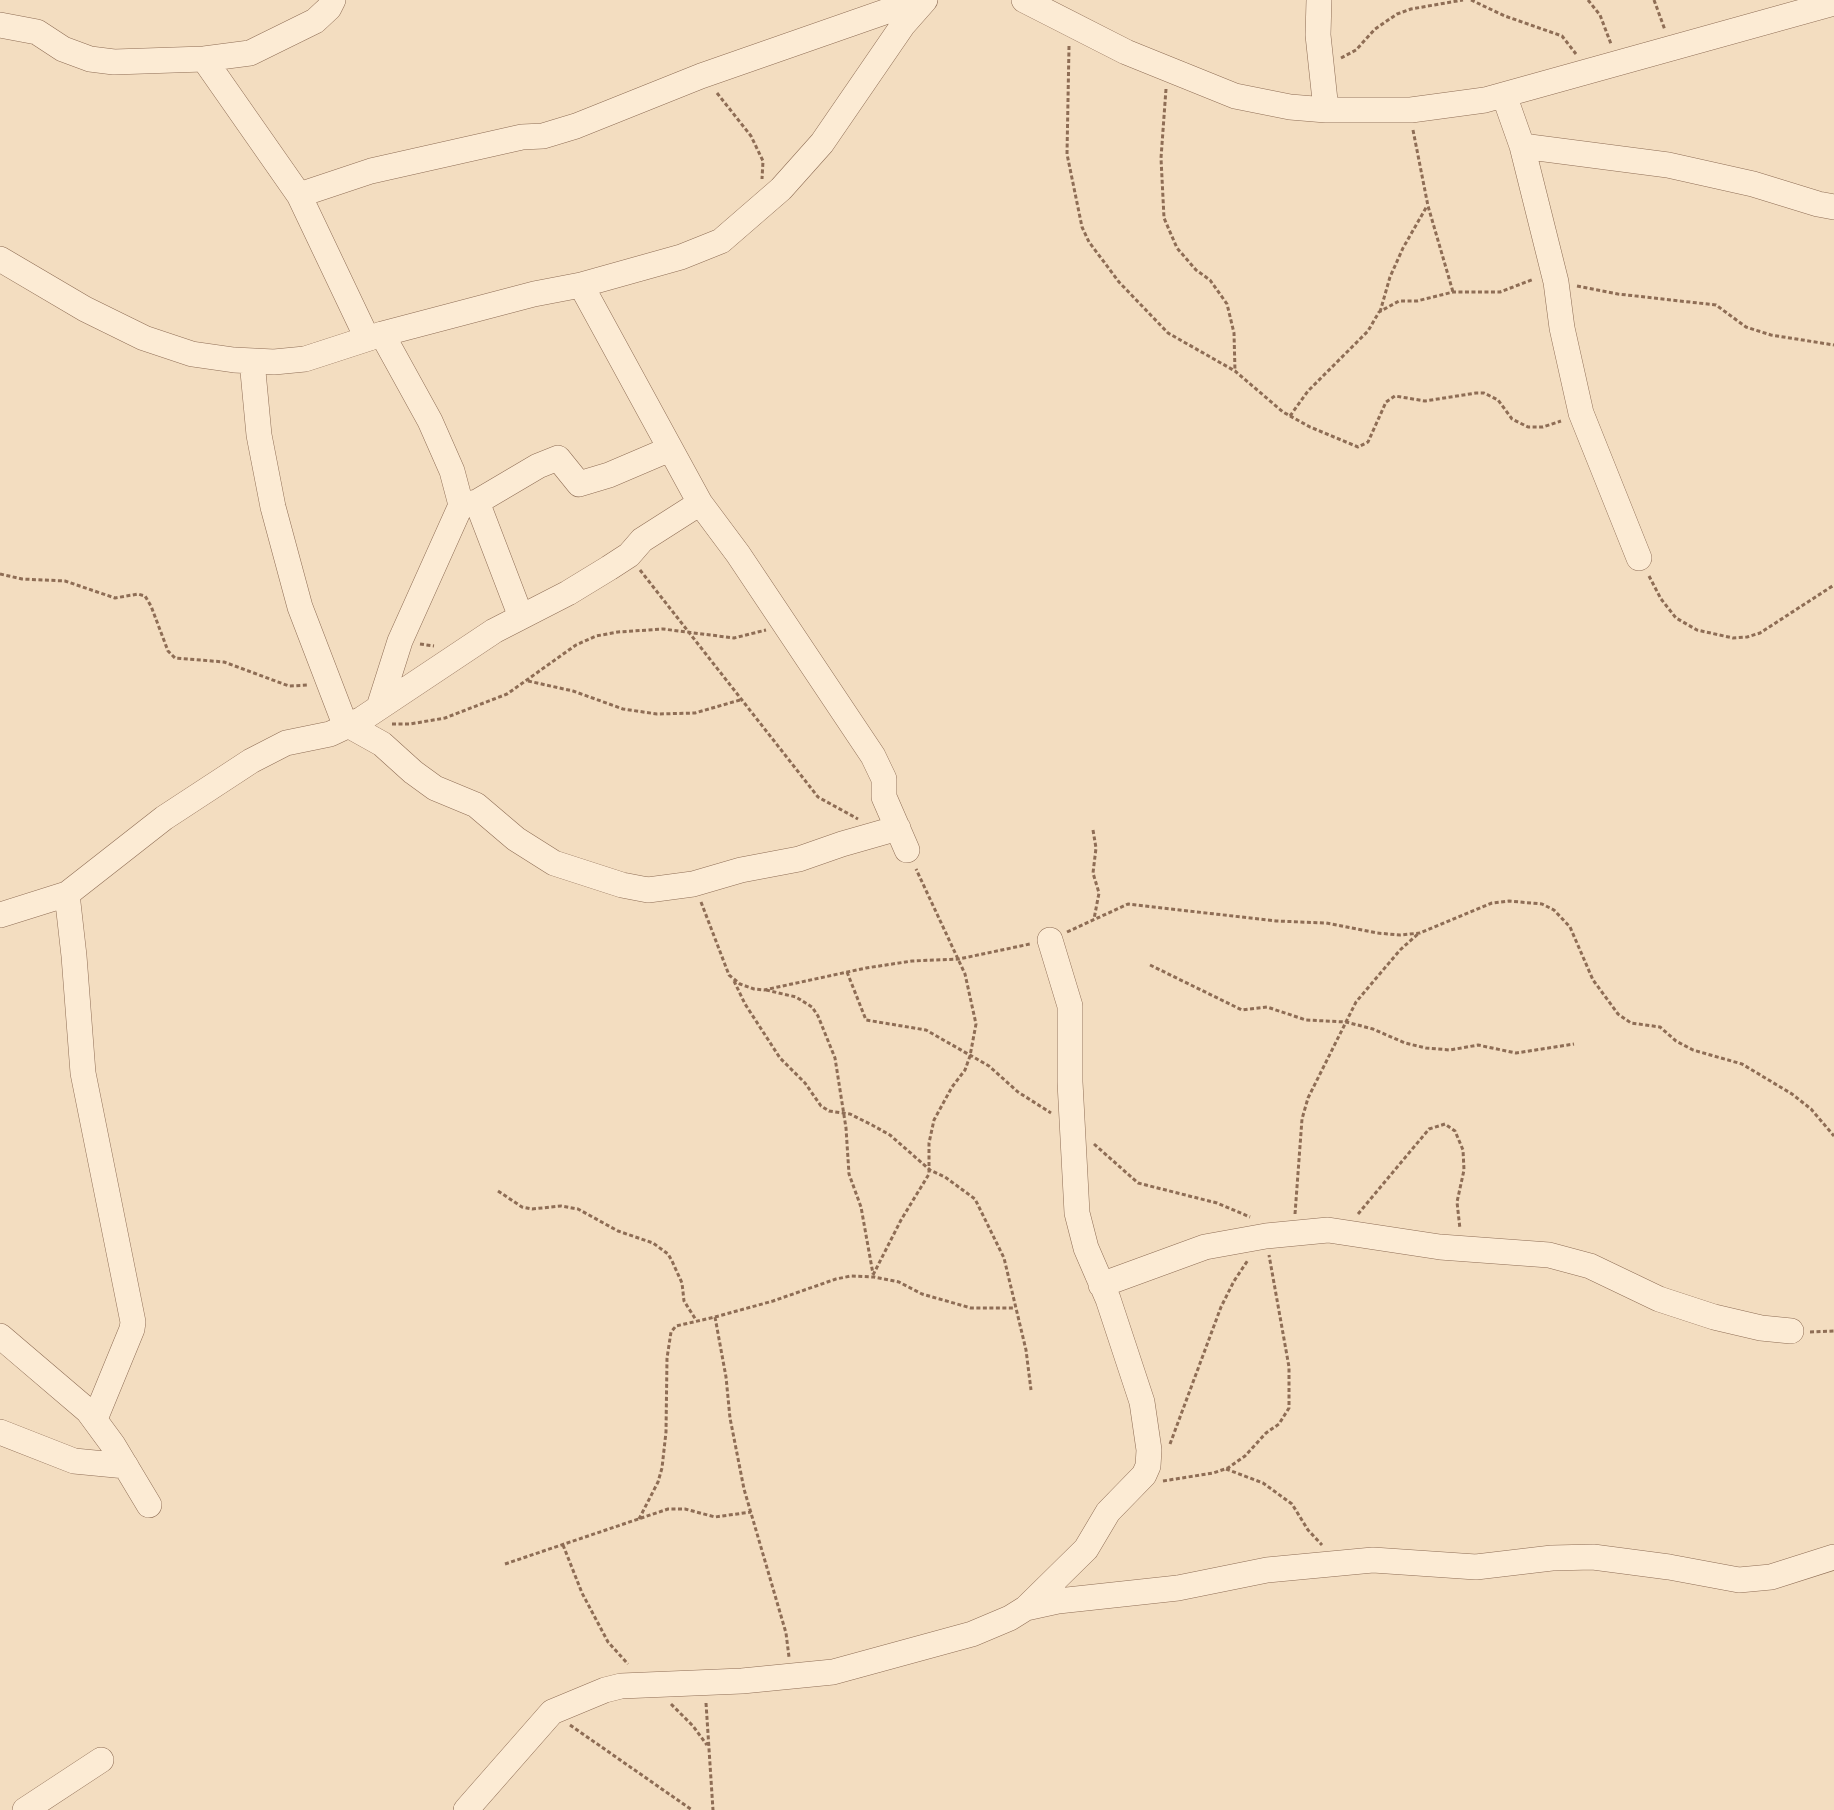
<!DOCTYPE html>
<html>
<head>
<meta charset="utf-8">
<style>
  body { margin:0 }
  canvas { display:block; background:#f3ddc0 }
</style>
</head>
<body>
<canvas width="1834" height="1810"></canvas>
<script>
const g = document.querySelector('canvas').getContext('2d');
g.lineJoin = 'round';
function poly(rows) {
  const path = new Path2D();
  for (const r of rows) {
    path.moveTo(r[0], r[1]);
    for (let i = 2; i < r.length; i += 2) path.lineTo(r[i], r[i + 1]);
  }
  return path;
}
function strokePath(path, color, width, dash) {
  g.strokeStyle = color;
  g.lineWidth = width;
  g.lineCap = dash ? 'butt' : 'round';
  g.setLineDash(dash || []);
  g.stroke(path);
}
const path = poly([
  [1471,0,1505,16,1562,36,1576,54],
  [1588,0,1600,15,1611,44],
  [1654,0,1665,30],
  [1069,46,1067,154,1082,227,1089,242,1119,282,1168,333,1235,371,1283,412,1310,427,1358,447,1368,442,1386,402,1395,396,1425,401,1476,393,1484,393,1498,400,1512,419,1528,427,1543,427,1561,421],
  [1341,58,1356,50,1375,29,1397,14,1411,9,1463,0],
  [1166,89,1161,158,1164,218,1177,248,1196,270,1210,280,1227,304,1234,333,1235,371],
  [717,93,751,136,763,161,762,179],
  [1413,130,1428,206,1453,292],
  [1577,286,1618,294,1716,305,1746,327,1771,335,1834,345],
  [1380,312,1390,277,1403,248,1427,206],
  [1290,416,1308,391,1368,331,1379,312,1399,301,1417,301,1453,292,1500,292,1534,279],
  [640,570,818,797,858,819],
  [0,574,22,579,65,581,115,598,138,594,145,596,151,606,168,651,175,658,224,662,289,686,309,685],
  [1649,576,1661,599,1676,618,1697,630,1733,638,1747,637,1760,633,1834,585],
  [420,644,434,646],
  [528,681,573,691,623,709,657,714,695,713,740,700],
  [392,724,410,724,445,718,507,694,576,645,596,636,618,632,663,629,734,638,766,630],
  [1093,830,1096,848,1093,873,1099,893,1094,919],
  [701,902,729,975,740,984,754,989,764,990,866,968,912,961,959,959,1030,944],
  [1067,932,1128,904,1276,921,1326,923,1377,933,1400,935,1420,933,1492,903,1509,901,1542,904,1554,910,1570,927,1593,980,1618,1014,1631,1023,1660,1027,1676,1041,1693,1050,1742,1064,1792,1094,1811,1109,1834,1136],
  [1150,965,1242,1010,1267,1007,1306,1020,1346,1022,1373,1029,1405,1043,1426,1048,1450,1050,1478,1045,1516,1053,1574,1044],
  [847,972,866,1020,926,1030,989,1066,1018,1092,1051,1113],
  [734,981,745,1004,780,1058,805,1083,821,1106,829,1111,850,1114,872,1125,890,1135,930,1170,945,1177,975,1199,1004,1258,1026,1350,1031,1390],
  [766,990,796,997,812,1007,818,1016,835,1058,846,1128,849,1174,861,1207,873,1274],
  [1094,1144,1138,1183,1217,1203,1250,1217],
  [498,1191,522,1207,532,1209,561,1206,578,1209,618,1231,653,1243,668,1254,672,1261,682,1283,684,1301,696,1320],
  [1295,1214,1302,1119,1308,1098,1356,1002,1400,950,1419,933],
  [1358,1214,1429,1129,1445,1124,1455,1131,1463,1150,1464,1170,1457,1202,1460,1229],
  [873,1275,901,1220,929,1174,929,1143,934,1120,952,1087,965,1070,970,1056,976,1024,965,974,916,869],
  [715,1317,726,1377,730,1418,744,1489,786,1633,789,1657],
  [1810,1332,1834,1331],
  [1170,1444,1221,1307,1234,1281,1248,1260],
  [1226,1469,1263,1483,1292,1504,1308,1530,1322,1545],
  [1163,1481,1213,1473,1228,1468,1245,1456,1266,1433,1279,1424,1289,1408,1289,1367,1269,1255],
  [639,1519,658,1482,662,1468,666,1432,667,1358,671,1332,676,1326,715,1317,773,1301,836,1279,851,1276,874,1277,899,1282,922,1294,971,1308,1015,1308],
  [563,1545,582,1593,608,1642,628,1664],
  [505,1564,668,1509,685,1509,715,1517,751,1512],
  [706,1703,713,1810],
  [671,1704,693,1726,707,1745],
  [570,1725,692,1810]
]);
const minor = poly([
  [1024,0,1126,52,1235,96,1290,107,1326,110,1411,110,1485,100,1834,3],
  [1319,0,1318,35,1326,110],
  [0,25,37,32,63,49,90,59,114,62,204,59,250,53,315,21,329,8,333,0],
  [204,59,299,195,367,338],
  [1504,95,1522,146,1556,282,1562,328,1581,413,1639,558],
  [1522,146,1668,165,1753,184,1818,204,1834,207],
  [299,195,371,171,522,137,543,136,576,126,701,76,919,0],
  [0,259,85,309,144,338,192,354,234,360,274,362,305,359,382,334,534,294,581,285,681,257,721,241,781,189,822,143,903,25,925,0],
  [581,285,700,503,738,554,873,756,884,779,884,797,907,850],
  [252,361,259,435,273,507,300,607,346,727],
  [477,502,521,617],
  [461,505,477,502,538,466,558,458,579,484,609,475,670,449],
  [379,707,400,641,461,505,452,471,430,421,382,334],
  [348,725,382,744,413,772,435,788,476,805,516,839,554,863,622,885,648,890,693,884,741,870,799,859,842,844,898,828],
  [67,894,74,956,83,1073,133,1322,132,1329,95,1419],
  [0,915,67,894,164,818,251,761,286,743,330,734,362,719,494,631,568,593,609,568,629,555,642,540,700,503],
  [1101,1285,1205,1247,1266,1236,1328,1230,1440,1247,1549,1255,1590,1266,1659,1299,1714,1317,1761,1328,1791,1331],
  [0,1336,88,1411,113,1445,149,1505],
  [0,1432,74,1461,126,1466],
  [1026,1608,1058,1601,1178,1588,1267,1570,1373,1560,1476,1567,1552,1558,1593,1557,1669,1567,1739,1580,1771,1577,1834,1557],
  [25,1810,101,1760],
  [466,1810,552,1712,605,1690,621,1686,742,1681,833,1672,972,1634,1010,1618,1026,1608,1086,1549,1108,1512,1144,1475,1148,1466,1149,1450,1142,1402,1108,1299,1086,1248,1077,1213,1070,1082,1070,1006,1050,940]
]);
strokePath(minor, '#8e6d55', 26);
strokePath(path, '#8e6d55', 3, [4, 2.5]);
strokePath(minor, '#fcebd4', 25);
</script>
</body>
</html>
